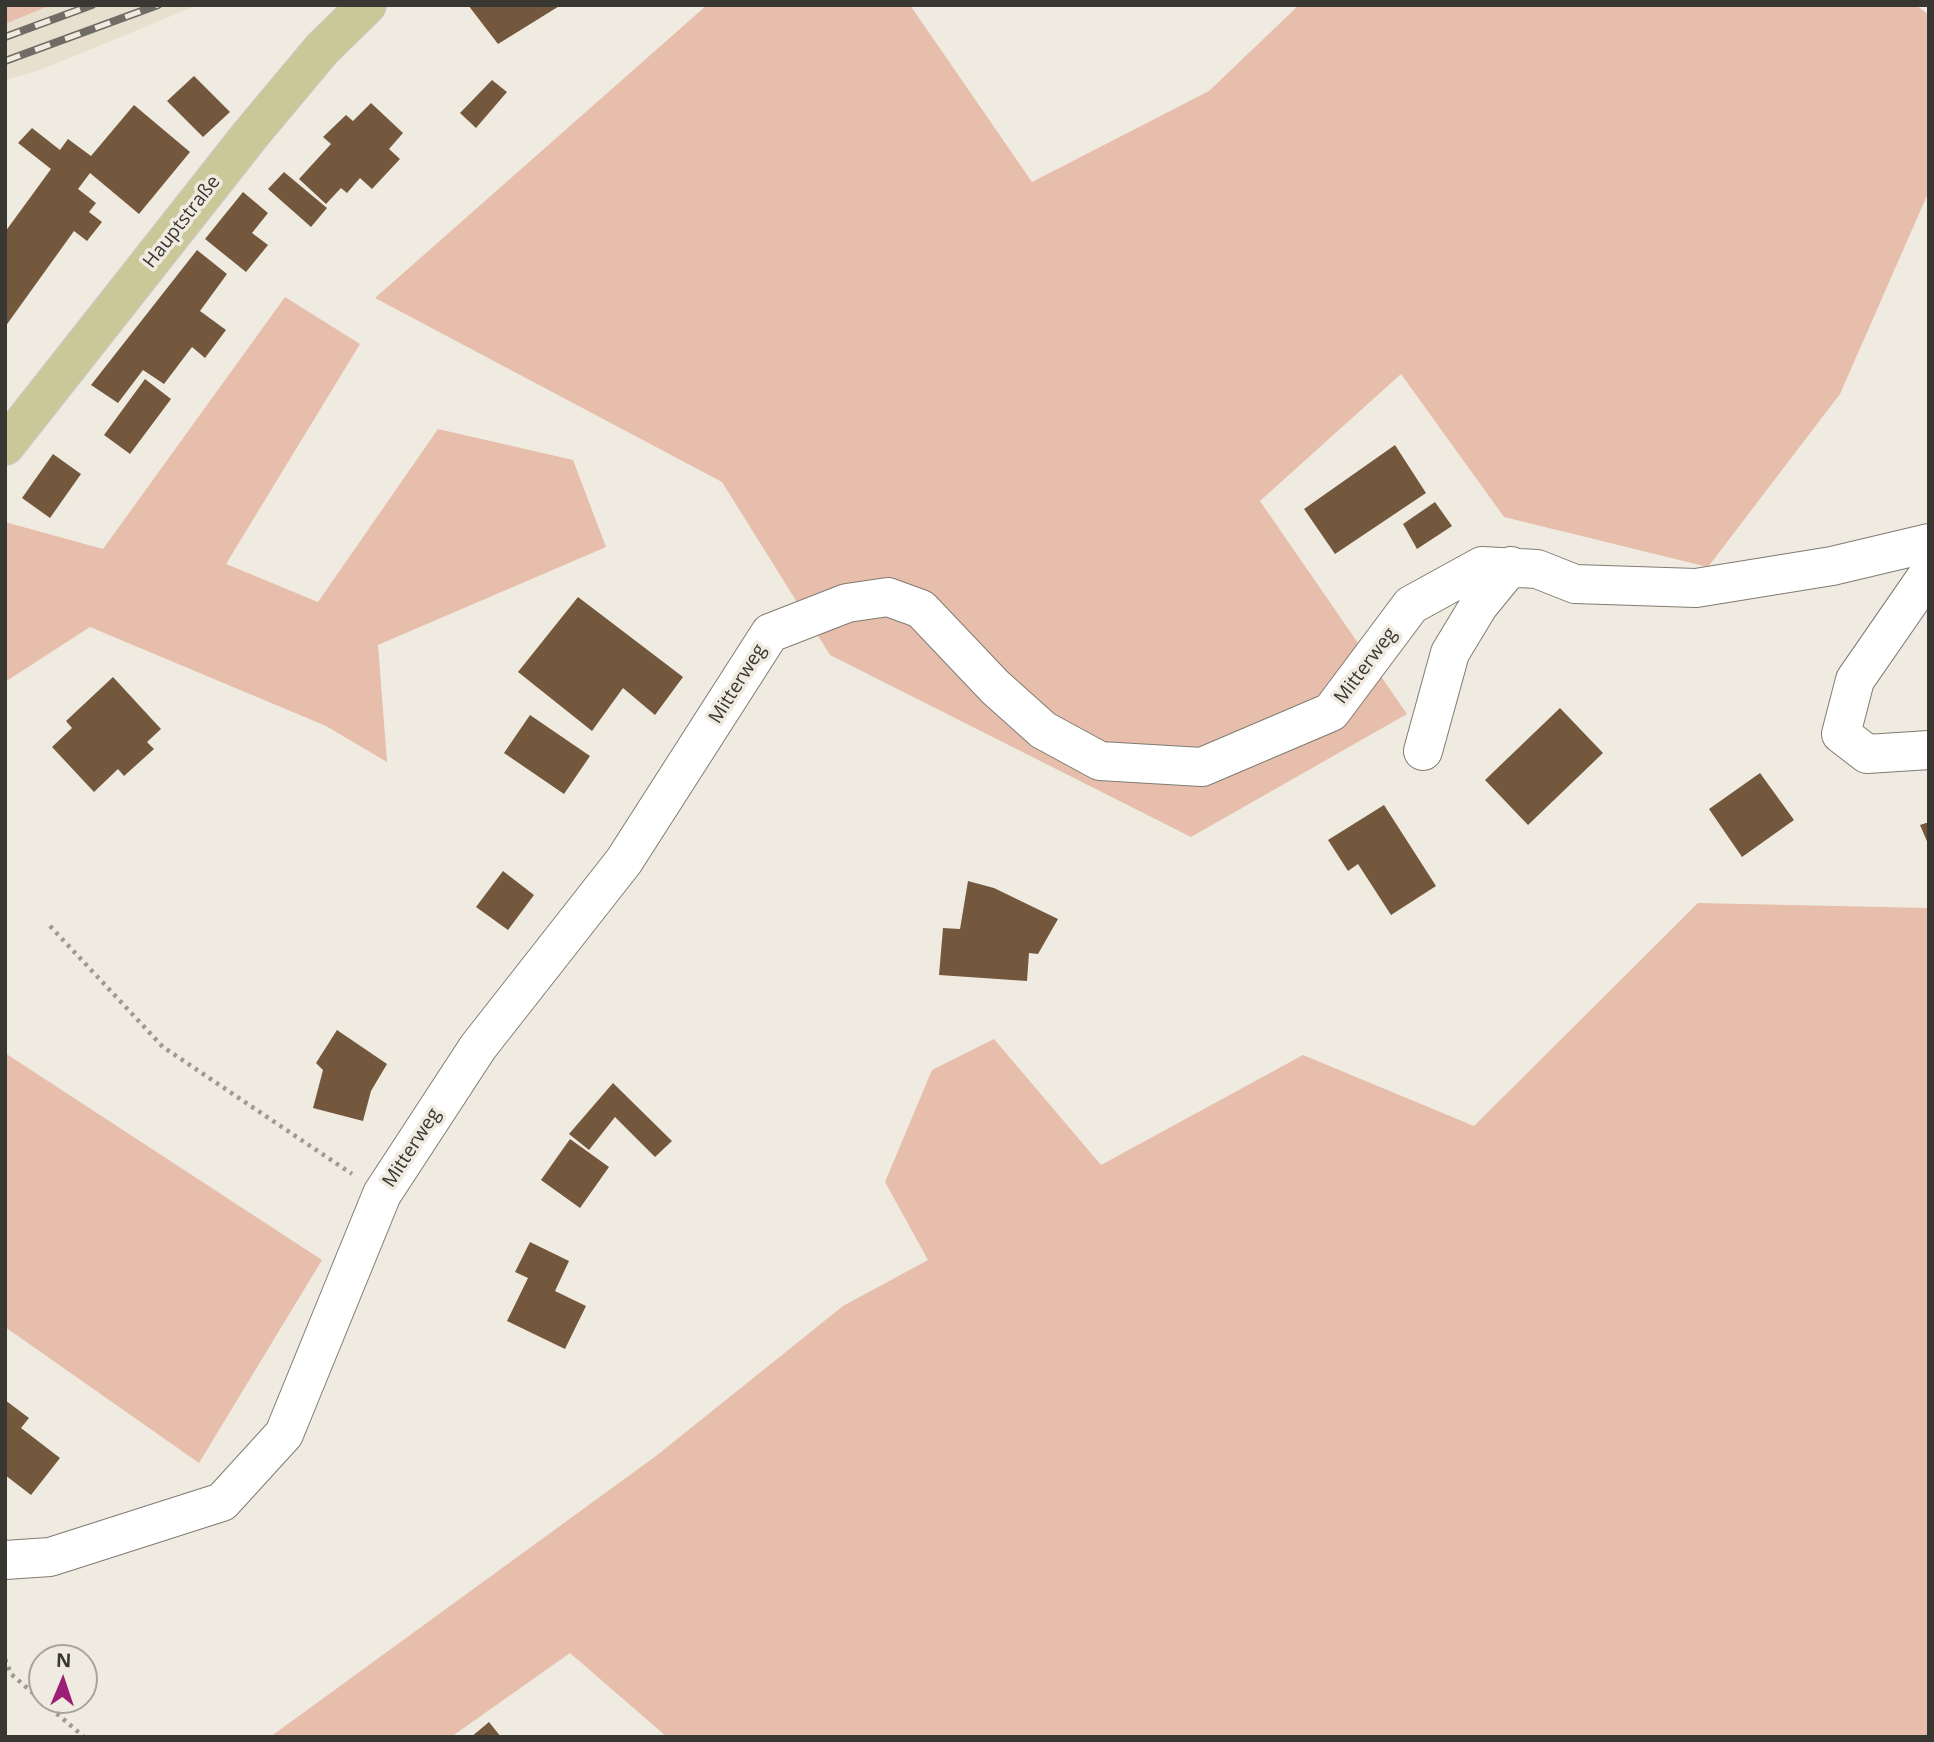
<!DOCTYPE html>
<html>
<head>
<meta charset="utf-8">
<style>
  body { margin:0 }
  #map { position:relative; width:1934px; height:1742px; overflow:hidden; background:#f0ebe0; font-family:"Open Sans",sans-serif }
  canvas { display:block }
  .frame { position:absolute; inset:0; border:7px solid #393732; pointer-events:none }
  .north { position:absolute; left:28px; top:1644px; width:70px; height:70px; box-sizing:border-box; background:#f0ebe0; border:2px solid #a7a39a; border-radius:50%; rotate:2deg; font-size:19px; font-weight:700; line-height:28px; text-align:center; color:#393732 }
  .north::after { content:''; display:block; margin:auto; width:24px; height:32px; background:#9c1f75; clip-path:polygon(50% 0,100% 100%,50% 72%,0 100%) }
</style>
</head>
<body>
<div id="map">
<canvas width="1934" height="1742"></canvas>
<div class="frame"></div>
<div class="north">N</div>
</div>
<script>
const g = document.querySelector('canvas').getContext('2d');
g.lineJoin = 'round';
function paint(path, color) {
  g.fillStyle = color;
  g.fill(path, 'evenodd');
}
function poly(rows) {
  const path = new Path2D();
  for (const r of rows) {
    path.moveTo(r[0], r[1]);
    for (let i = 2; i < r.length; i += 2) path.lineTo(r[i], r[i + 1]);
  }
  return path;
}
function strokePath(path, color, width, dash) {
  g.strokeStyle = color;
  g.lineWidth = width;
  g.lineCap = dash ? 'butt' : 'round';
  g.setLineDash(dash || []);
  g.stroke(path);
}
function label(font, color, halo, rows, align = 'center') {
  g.font = font + ' "Open Sans",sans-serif';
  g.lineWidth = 7;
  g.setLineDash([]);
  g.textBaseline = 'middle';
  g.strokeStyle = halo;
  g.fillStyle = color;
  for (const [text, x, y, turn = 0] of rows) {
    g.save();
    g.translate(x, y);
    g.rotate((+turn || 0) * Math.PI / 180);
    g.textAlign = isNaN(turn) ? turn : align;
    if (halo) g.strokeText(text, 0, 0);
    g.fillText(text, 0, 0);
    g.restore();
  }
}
const built = poly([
  [51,5,198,5,38,71,5,80,5,24]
]);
const green = poly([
  [5,5,51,5,5,24],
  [707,5,910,5,1032,182,1209,91,1299,5,1916,5,1929,15,1929,191,1840,394,1708,567,1504,517,1401,374,1260,501,1407,714,1191,837,830,655,722,482,375,298],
  [285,297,360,344,226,564,318,602,438,429,573,460,606,547,378,645,387,762,326,726,90,627,5,682,5,522,103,549],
  [1698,903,1929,908,1929,1737,667,1737,570,1653,451,1737,270,1737,656,1456,843,1306,928,1260,885,1182,932,1070,994,1039,1101,1165,1303,1055,1474,1126],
  [5,1053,322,1260,199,1463,5,1327]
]);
const building = poly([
  [468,5,561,5,498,44],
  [194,76,230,112,203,137,167,101],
  [492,80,507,92,476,128,460,113],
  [371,103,403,133,389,149,400,159,372,189,360,178,347,193,341,188,326,204,299,179,331,144,323,137,346,115,353,121],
  [134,105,190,152,139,214,90,173,78,189,96,203,89,212,102,222,87,241,74,231,5,327,5,232,51,169,18,143,32,128,60,150,68,139,91,156],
  [284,172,327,208,311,227,268,189],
  [243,192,268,213,252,233,268,245,246,272,205,239],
  [197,250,227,274,200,311,226,330,205,358,192,347,164,384,143,370,118,403,91,385],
  [145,379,171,399,130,454,104,435],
  [1395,445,1426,493,1335,554,1304,509],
  [53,454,81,474,50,518,22,498],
  [1435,502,1452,526,1417,549,1403,524],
  [578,597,683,677,655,715,623,688,592,731,518,672],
  [113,677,161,729,147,742,154,749,124,776,118,769,94,792,52,747,72,728,66,721],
  [1560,708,1603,753,1528,825,1485,780],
  [530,715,590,756,564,794,504,753],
  [1760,773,1794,820,1742,857,1709,809],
  [1384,805,1436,886,1391,915,1358,864,1348,871,1328,840],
  [1929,822,1929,846,1920,825],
  [503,871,534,895,508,930,476,907],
  [968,881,994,888,1058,919,1038,954,1029,953,1027,981,939,975,943,928,960,929],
  [337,1030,387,1064,371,1091,363,1121,313,1108,323,1070,316,1063],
  [613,1083,672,1141,655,1157,615,1117,589,1150,569,1134],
  [570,1139,609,1167,580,1208,541,1180],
  [530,1242,569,1261,555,1291,586,1306,565,1349,507,1321,528,1278,515,1272],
  [5,1400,29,1418,21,1428,60,1458,31,1495,5,1475],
  [489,1722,501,1737,471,1737]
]);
const path = poly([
  [50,926,163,1047,352,1174],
  [5,1659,11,1674,84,1737]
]);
const minor = poly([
  [1929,573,1855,680,1841,734,1867,754,1929,750],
  [1423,751,1450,653,1479,605,1511,566],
  [5,1560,50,1557,222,1502,284,1434,382,1194,478,1047,624,861,770,633,847,603,888,597,921,609,995,687,1043,730,1100,761,1202,767,1331,712,1411,605,1482,566,1537,569,1575,584,1696,588,1832,566,1929,543]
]);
const major = poly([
  [5,446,251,134,322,49,367,5]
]);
const rail = poly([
  [5,37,92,5],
  [5,61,158,5]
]);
const streetNames = [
  ["Hauptstraße",182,222,-52],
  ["Mitterweg",1366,666,-53],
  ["Mitterweg",738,684,-58],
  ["Mitterweg",412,1148,-57]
];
paint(built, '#e8e0ce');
paint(green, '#e7beac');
paint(building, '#74583d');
strokePath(minor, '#807b72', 40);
strokePath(major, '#cccbca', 40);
strokePath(path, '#9e9a92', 4.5, [3.5, 5]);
strokePath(minor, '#fff', 38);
strokePath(major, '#cac799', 38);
strokePath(rail, '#6f6c65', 8);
strokePath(rail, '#f0ebe0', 5, [16]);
label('19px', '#393732', '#f0ebe0', streetNames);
</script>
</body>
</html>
